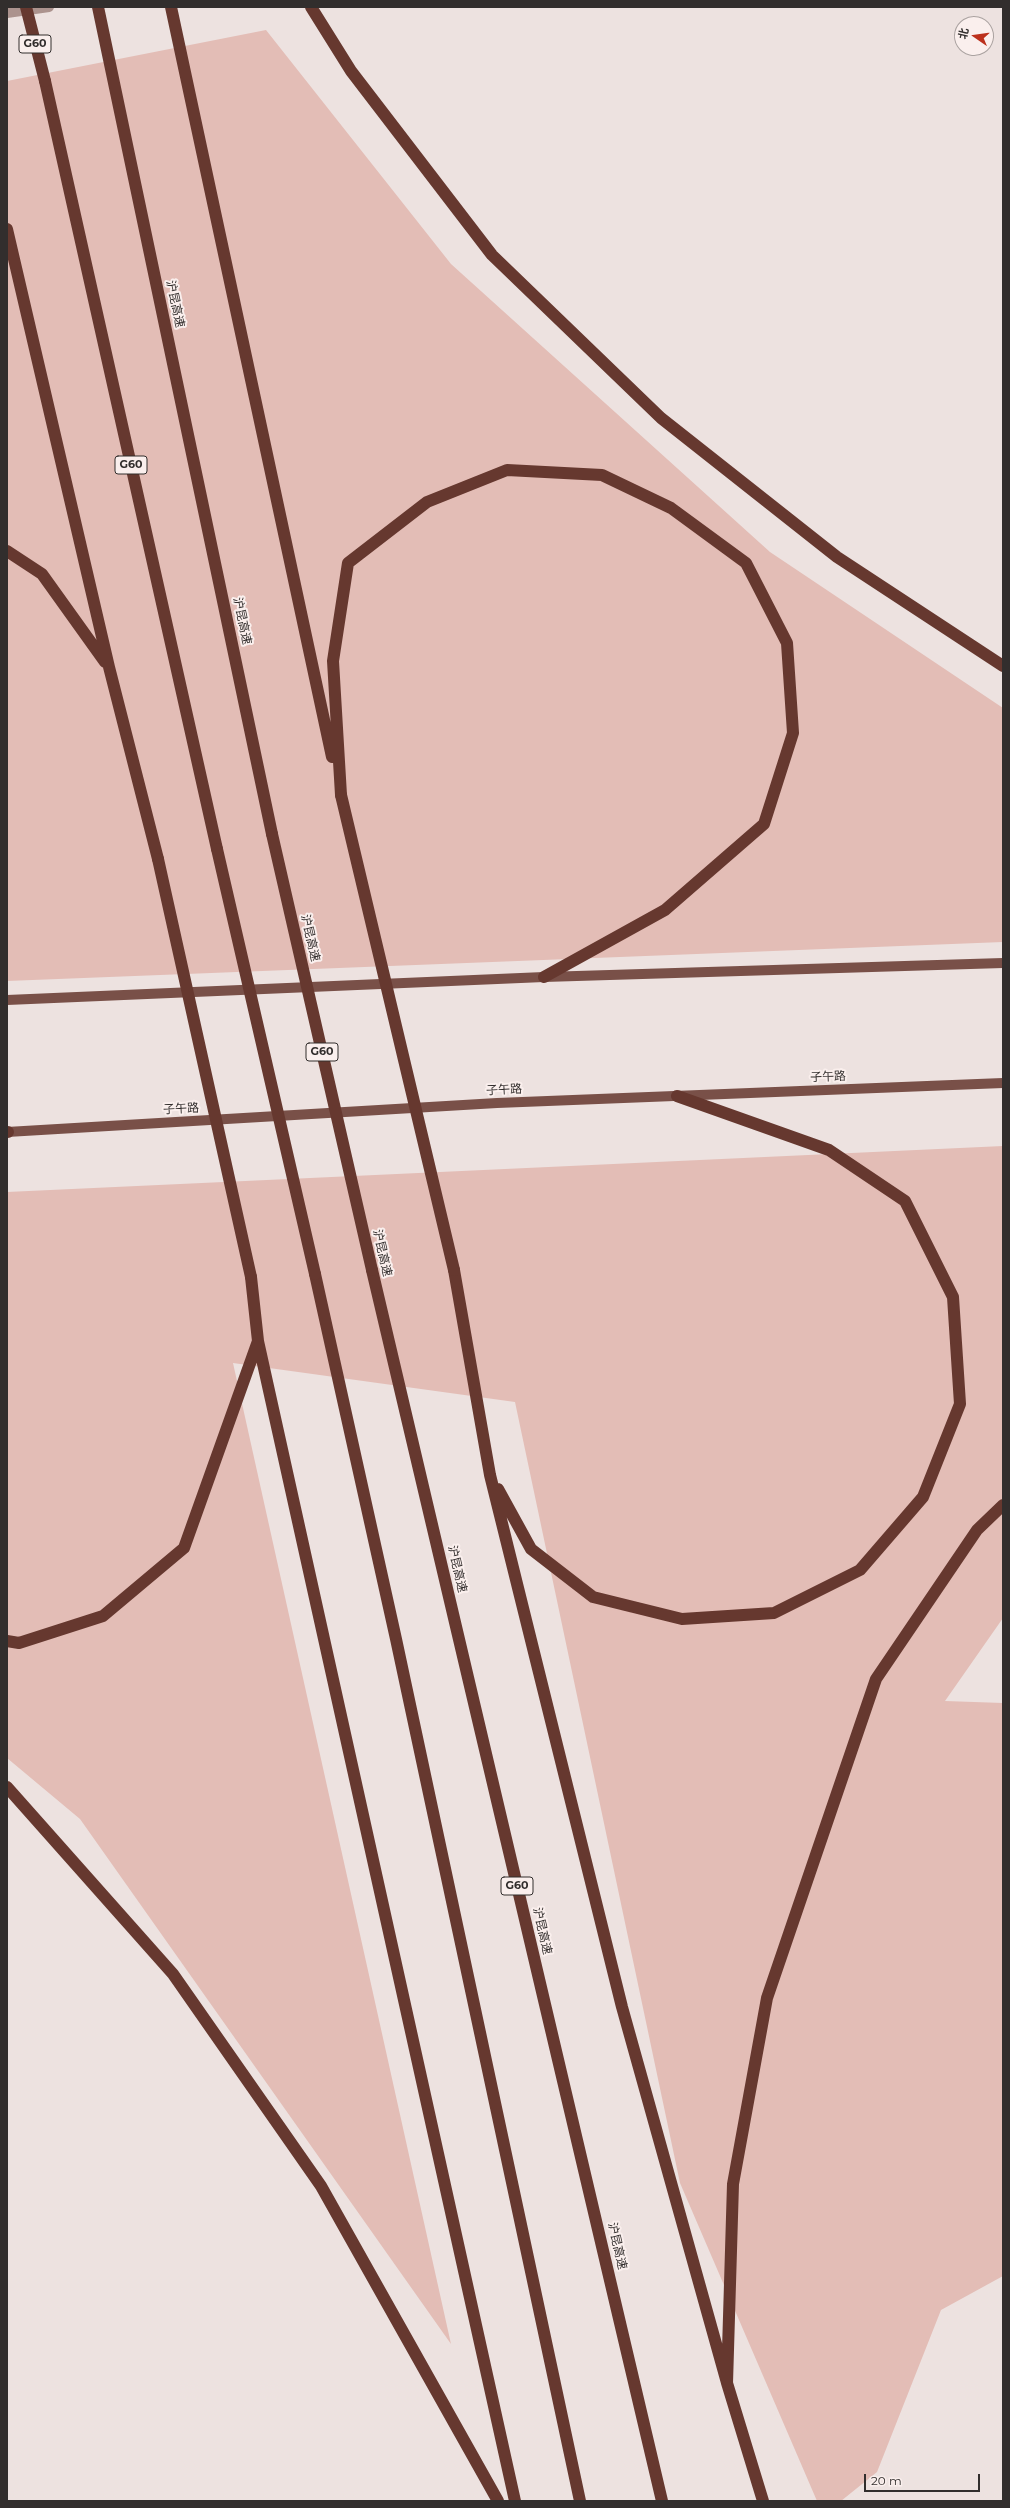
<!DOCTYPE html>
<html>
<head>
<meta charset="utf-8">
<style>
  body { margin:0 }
  #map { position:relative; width:1010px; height:2508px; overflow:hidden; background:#ede2e0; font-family:Montserrat,"Noto Sans SC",sans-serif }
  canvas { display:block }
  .frame { position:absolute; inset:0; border:8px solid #322e2d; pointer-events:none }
  .north { position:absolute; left:954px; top:16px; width:40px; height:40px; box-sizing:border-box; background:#faefed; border:1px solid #aaa2a0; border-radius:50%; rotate:283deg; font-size:11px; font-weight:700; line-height:16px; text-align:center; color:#322e2d }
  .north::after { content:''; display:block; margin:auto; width:14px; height:18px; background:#bc301c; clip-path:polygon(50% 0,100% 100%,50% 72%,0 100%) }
  .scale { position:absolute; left:864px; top:2474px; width:116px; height:18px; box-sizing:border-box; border:2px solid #322e2d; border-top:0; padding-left:5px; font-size:12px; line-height:14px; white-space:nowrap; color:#322e2d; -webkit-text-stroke:3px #faefed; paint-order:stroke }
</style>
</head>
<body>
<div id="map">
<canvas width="1010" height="2508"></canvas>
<div class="frame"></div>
<div class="north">北</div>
<div class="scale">20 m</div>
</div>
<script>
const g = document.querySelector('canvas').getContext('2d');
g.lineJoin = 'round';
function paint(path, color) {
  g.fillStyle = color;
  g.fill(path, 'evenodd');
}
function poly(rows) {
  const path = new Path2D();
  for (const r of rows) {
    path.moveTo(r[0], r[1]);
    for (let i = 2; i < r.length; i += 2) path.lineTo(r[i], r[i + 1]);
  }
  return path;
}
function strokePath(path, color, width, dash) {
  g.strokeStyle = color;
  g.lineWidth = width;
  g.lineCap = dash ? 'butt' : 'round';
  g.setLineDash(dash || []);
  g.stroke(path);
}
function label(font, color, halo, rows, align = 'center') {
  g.font = font + ' Montserrat,"Noto Sans SC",sans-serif';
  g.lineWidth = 4;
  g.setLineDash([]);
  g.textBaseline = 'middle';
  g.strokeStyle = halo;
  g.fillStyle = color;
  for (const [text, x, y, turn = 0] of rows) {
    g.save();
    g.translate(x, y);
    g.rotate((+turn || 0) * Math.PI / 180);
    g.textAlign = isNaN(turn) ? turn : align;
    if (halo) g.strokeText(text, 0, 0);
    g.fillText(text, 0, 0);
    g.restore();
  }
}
const green = poly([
  [266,30,451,264,770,552,1003,708,1003,942,7,981,7,81],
  [1003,1146,1003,1618,945,1701,1003,1703,1003,2276,941,2310,877,2472,841,2501,817,2501,680,2183,515,1402,233,1363,451,2344,80,1819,7,1758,7,1192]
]);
const minor = poly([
  [7,13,49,7]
]);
const major = poly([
  [7,1000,544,977,1003,963],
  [7,1132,497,1103,1003,1083]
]);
const highway = poly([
  [98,7,272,834],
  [171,7,332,757],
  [311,7,351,71,492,255,661,418,837,557,1003,666],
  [45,81,217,849],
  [7,229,109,667,158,859],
  [7,551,42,574,105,662],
  [341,795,333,661,348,563,427,502,507,470,602,475,671,508,746,563,787,643,793,733,764,824,665,910,544,977],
  [7,1132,8,1132],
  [372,1270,662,2501],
  [454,1270,490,1475,622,2007,727,2383],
  [315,1274,396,1639,580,2501],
  [251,1277,258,1341,515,2501],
  [498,1489,531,1549,593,1597,682,1619,774,1613,860,1570,923,1497,960,1404,953,1297,905,1201,829,1150,677,1096],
  [7,1641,19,1643,103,1616,184,1548,258,1341],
  [7,1787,173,1974,321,2186,498,2501],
  [763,2501,727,2383,733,2184,767,1998,876,1679,977,1530,1003,1505]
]);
const highwayBridge = poly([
  [26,7,45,81],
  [341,795,454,1270],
  [272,834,372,1270],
  [217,849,315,1274],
  [158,859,251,1277]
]);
const shields = [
  [35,44,32],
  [131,465,32],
  [322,1052,32],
  [517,1886,32]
];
const shieldNames = [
  ["G60",35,44],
  ["G60",131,465],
  ["G60",322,1052],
  ["G60",517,1886]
];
const streetNames = [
  ["沪昆高速",175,304,78],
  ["沪昆高速",242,621,78],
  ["沪昆高速",310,938,77],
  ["子午路",828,1077,-2],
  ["子午路",504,1090,-3],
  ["子午路",181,1109,-3],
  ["沪昆高速",382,1253,77],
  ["沪昆高速",457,1569,77],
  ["沪昆高速",542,1931,77],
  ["沪昆高速",617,2246,77]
];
paint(green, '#e3bdb6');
strokePath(minor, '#ac938e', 10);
strokePath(major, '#795048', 10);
strokePath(highway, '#66382f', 12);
strokePath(highwayBridge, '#66382f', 12);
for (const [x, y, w] of shields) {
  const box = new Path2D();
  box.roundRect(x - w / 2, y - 9, w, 18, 3);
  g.fillStyle = '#faefed';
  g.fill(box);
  strokePath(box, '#322e2d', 1);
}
label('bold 11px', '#322e2d', null, shieldNames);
label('12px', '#322e2d', '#faefed', streetNames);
</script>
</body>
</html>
